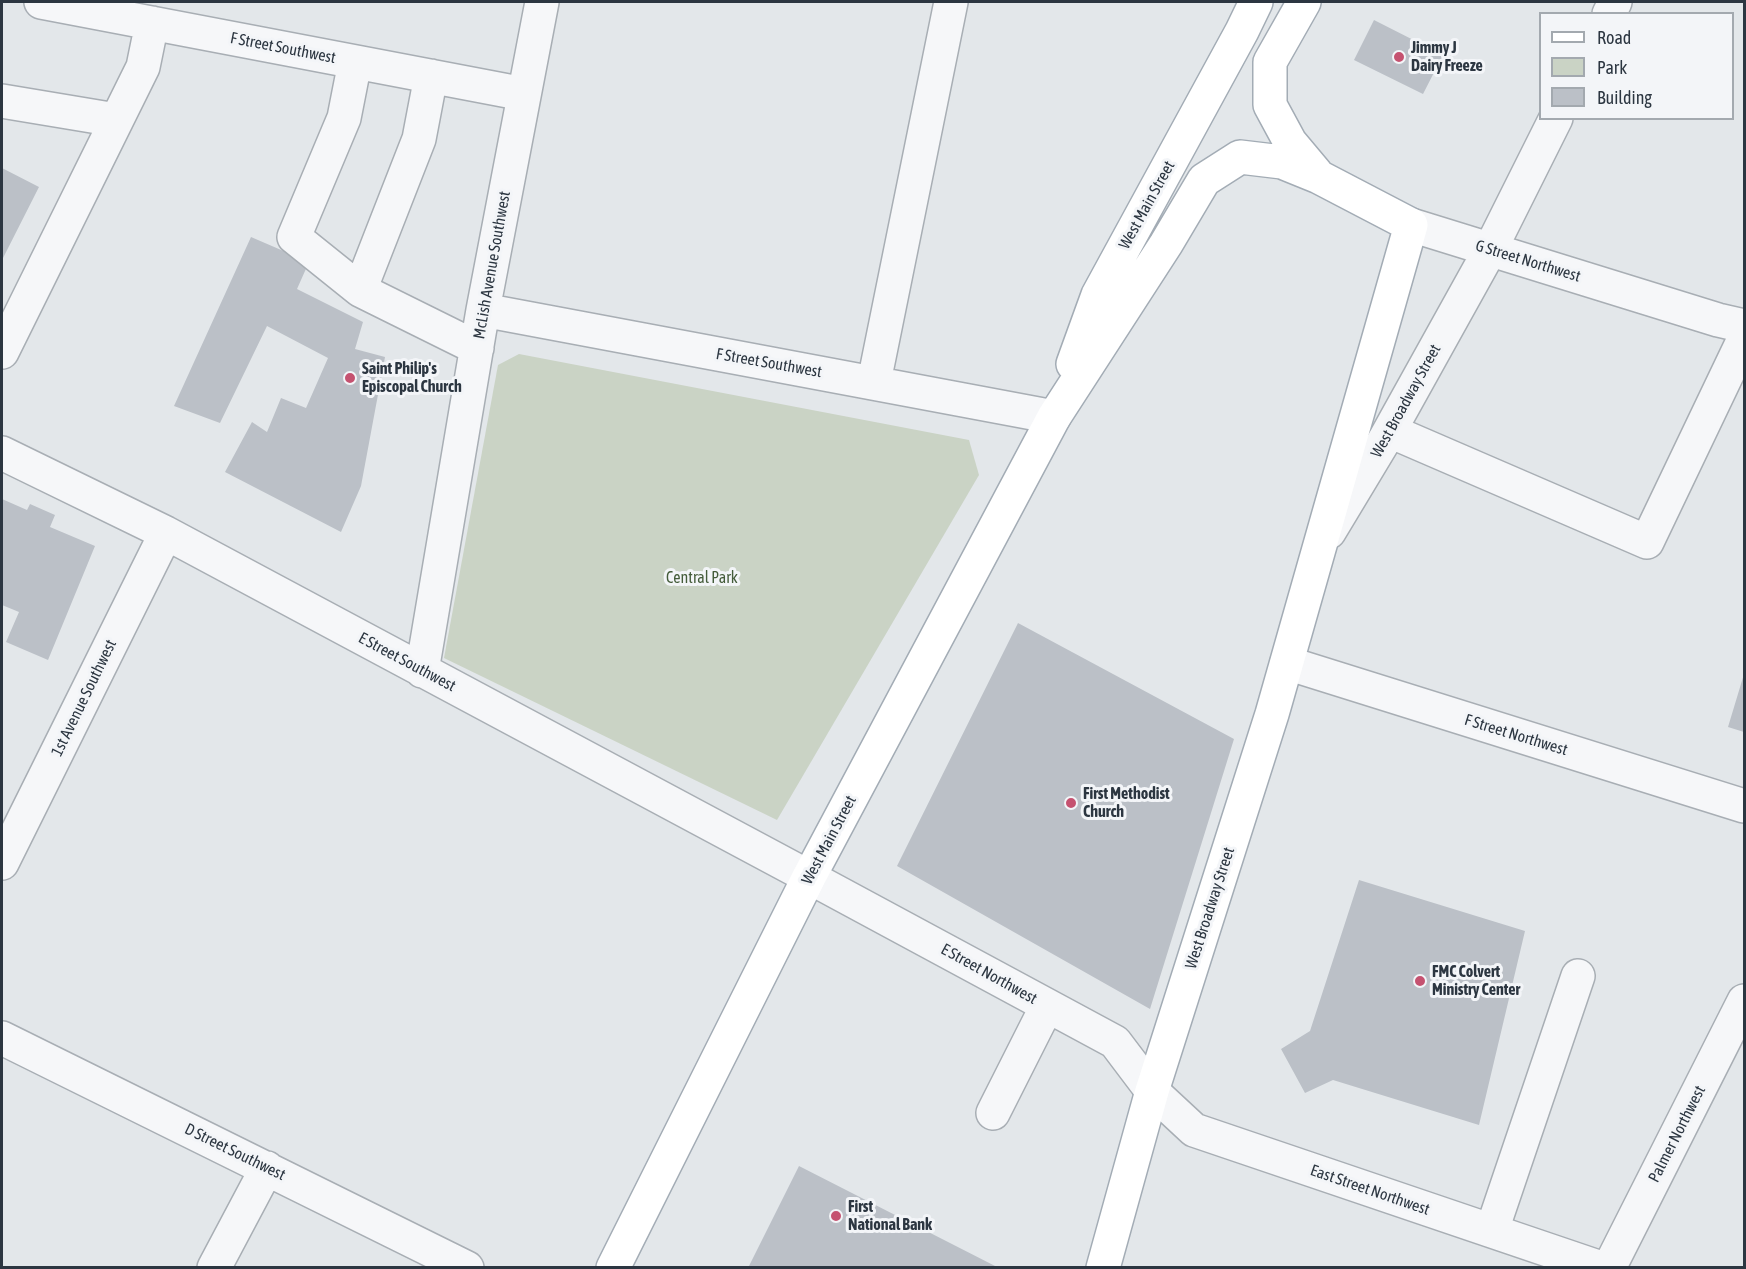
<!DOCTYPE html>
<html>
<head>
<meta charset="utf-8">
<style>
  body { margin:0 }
  #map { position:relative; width:1746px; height:1269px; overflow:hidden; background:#e3e7ea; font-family:"Asap Condensed",sans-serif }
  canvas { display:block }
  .frame { position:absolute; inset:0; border:3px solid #2c3641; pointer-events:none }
  .legend { position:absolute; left:1539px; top:12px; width:195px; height:108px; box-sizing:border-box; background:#f3f5f8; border:2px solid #a3a9af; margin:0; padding:8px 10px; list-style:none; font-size:18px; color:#2c3641 }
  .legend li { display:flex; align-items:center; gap:12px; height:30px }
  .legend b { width:30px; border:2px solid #a3a9af }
</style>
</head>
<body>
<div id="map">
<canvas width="1746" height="1269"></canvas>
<div class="frame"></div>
<ul class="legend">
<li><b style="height:8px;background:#fff"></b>Road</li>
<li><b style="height:16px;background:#cad3c5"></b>Park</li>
<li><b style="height:16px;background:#bbc0c7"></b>Building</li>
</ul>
</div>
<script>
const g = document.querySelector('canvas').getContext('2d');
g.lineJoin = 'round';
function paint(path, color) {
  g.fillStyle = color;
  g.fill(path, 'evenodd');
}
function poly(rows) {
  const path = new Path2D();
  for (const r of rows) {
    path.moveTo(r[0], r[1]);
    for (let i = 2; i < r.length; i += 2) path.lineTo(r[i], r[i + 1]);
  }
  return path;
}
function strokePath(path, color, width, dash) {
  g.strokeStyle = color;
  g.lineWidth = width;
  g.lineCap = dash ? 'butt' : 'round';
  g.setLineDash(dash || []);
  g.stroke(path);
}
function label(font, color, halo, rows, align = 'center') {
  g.font = font + ' "Asap Condensed",sans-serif';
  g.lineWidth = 6;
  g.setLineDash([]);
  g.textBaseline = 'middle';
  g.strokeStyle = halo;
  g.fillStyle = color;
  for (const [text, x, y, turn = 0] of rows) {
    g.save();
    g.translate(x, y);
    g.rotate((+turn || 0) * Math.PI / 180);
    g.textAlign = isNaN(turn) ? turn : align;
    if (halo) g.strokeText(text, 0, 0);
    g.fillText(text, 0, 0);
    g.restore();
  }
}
const green = poly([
  [519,354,969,440,979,475,777,820,444,658,498,365]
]);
const building = poly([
  [1374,20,1443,55,1423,94,1354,60],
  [2,168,39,187,2,260],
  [251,237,309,262,297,289,363,322,355,349,385,357,361,486,341,532,225,472,252,422,267,432,281,398,306,408,328,358,267,326,220,423,174,406],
  [2,499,27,510,30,504,55,515,50,527,95,546,48,660,6,642,19,612,2,605],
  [1018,623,1234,739,1150,1009,897,866],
  [1744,674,1744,732,1728,727],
  [1359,880,1525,931,1479,1125,1333,1080,1305,1093,1281,1049,1310,1031],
  [799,1166,999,1268,748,1268]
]);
const minor = poly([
  [41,2,524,94],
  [1609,14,1615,2],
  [355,62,344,118,294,237,360,290,419,139,431,76],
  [2,101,116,120],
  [1411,225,1718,320,1744,326],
  [360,290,477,348],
  [483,310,1054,417],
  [2,352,143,67,152,23],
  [874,382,951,2],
  [1390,431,1647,542,1744,339],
  [2,453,166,533,809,877,1115,1042,1152,1091,1194,1130,1601,1268],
  [1329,532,1385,439,1490,250,1556,118],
  [1287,663,1744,806],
  [422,671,483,310,542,2],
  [2,863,166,533],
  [2,1038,467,1268],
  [993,1113,1047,1006],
  [1492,1230,1578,976],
  [214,1268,267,1168],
  [1609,1268,1744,1001]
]);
const major = poly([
  [1304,2,1270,62,1270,105,1290,142,1316,173],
  [1073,364,1098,295,1242,31,1256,2],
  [613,1268,809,877,1054,417,1166,244,1204,180,1240,157,1282,162,1319,177,1411,225,1272,714,1152,1091,1103,1268]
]);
const markers = [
  [1399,57,6,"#c55270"],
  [350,378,6,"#c55270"],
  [1071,803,6,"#c55270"],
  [1420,981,6,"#c55270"],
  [836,1216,6,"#c55270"]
];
const streetNames = [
  ["F Street Southwest",283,48,11],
  ["West Main Street",1147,205,-61],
  ["G Street Northwest",1528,261,17],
  ["McLish Avenue Southwest",492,265,-80],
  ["F Street Southwest",769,363,10],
  ["West Broadway Street",1406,401,-61],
  ["E Street Southwest",407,662,28],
  ["1st Avenue Southwest",84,698,-64],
  ["F Street Northwest",1516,735,17],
  ["West Main Street",829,840,-62],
  ["West Broadway Street",1210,908,-72],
  ["E Street Northwest",989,974,29],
  ["Palmer Northwest",1677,1134,-63],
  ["D Street Southwest",235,1152,26],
  ["East Street Northwest",1370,1190,19]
];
const poiNames = [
  ["Jimmy J",1411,48],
  ["Dairy Freeze",1411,66],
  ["Saint Philip's",362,369],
  ["Episcopal Church",362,387],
  ["First Methodist",1083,794],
  ["Church",1083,812],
  ["FMC Colvert",1432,972],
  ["Ministry Center",1432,990],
  ["First",848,1207],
  ["National Bank",848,1225]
];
const parkNames = [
  ["Central Park",702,578]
];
paint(green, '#cad3c5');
paint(building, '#bbc0c7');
strokePath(minor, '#a8aeb4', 36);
strokePath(major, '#a3acb5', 36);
strokePath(minor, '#f6f7f9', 33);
strokePath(major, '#fff', 33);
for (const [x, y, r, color] of markers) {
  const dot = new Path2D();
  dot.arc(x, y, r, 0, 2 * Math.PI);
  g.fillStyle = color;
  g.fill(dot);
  strokePath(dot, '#f3f5f8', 2);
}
label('16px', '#2c3641', '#f3f5f8', streetNames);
label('bold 16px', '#2c3641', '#f3f5f8', poiNames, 'left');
label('16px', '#445c3a', '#f3f5f8', parkNames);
</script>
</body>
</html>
